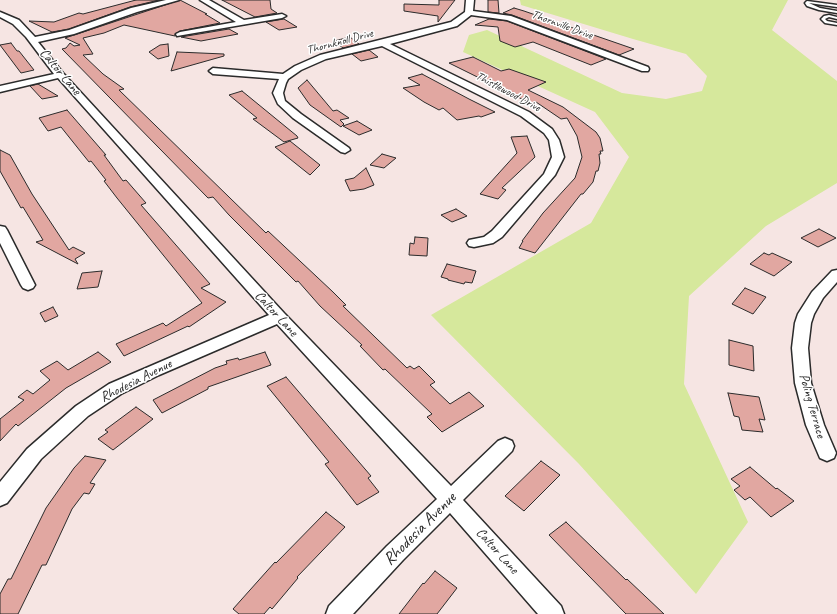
<!DOCTYPE html>
<html>
<head>
<meta charset="utf-8">
<style>
  body { margin:0 }
  canvas { display:block; background:#f6e5e3 }
</style>
</head>
<body>
<canvas width="837" height="614"></canvas>
<script>
const g = document.querySelector('canvas').getContext('2d');
g.lineJoin = 'round';
function paint(path, color) {
  g.fillStyle = color;
  g.fill(path, 'evenodd');
}
function poly(rows) {
  const path = new Path2D();
  for (const r of rows) {
    path.moveTo(r[0], r[1]);
    for (let i = 2; i < r.length; i += 2) path.lineTo(r[i], r[i + 1]);
  }
  return path;
}
function strokePath(path, color, width, dash) {
  g.strokeStyle = color;
  g.lineWidth = width;
  g.lineCap = dash ? 'butt' : 'round';
  g.setLineDash(dash || []);
  g.stroke(path);
}
function label(font, color, halo, rows, align = 'center') {
  g.font = font + ' Caveat,sans-serif';
  g.lineWidth = 3;
  g.setLineDash([]);
  g.textBaseline = 'middle';
  g.strokeStyle = halo;
  g.fillStyle = color;
  for (const [text, x, y, turn = 0] of rows) {
    g.save();
    g.translate(x, y);
    g.rotate((+turn || 0) * Math.PI / 180);
    g.textAlign = isNaN(turn) ? turn : align;
    if (halo) g.strokeText(text, 0, 0);
    g.fillText(text, 0, 0);
    g.restore();
  }
}
const green = poly([
  [520,0,788,0,772,30,837,81,837,183,766,226,689,296,684,384,748,522,696,594,579,464,431,315,591,223,629,157,595,112,463,52,469,35,487,30,622,93,666,99,702,91,707,76,686,54,633,39,521,5]
]);
const building = poly([
  [136,0,159,0,130,7,69,29,52,32,29,21,54,22,79,13,83,14,136,0],
  [180,0,207,14,205,14,220,23,180,31,175,34,175,36,124,25,104,33,83,38,93,54,83,55,103,74,124,89,119,90,266,233,268,231,333,292,346,305,343,306,407,368,410,366,414,369,419,366,435,382,430,385,450,404,469,392,484,406,442,432,427,417,432,414,385,369,383,370,360,346,362,345,320,306,298,281,296,282,229,215,213,197,208,198,62,49,66,48,70,43,74,46,80,45,65,38,180,0],
  [222,0,270,0,271,9,277,13,255,17,222,0],
  [439,0,455,0,438,22,438,16,404,11,404,4,439,5,439,0],
  [488,0,498,0,499,13,488,12,488,0],
  [514,8,524,11,634,49,619,55,512,15,503,13,514,8],
  [284,19,297,27,279,30,266,22,284,19],
  [489,19,507,21,606,59,591,65,533,42,515,47,500,41,498,27,475,25,489,19],
  [229,29,238,34,201,41,181,37,229,29],
  [350,37,359,44,343,48,334,41,350,37],
  [11,43,17,51,19,51,34,70,21,73,0,45,11,43],
  [168,44,169,56,158,59,149,52,160,45,168,44],
  [369,50,378,57,361,61,352,54,369,50],
  [177,52,224,54,224,56,171,71,177,52],
  [473,57,501,71,509,69,546,82,528,90,563,107,596,132,600,138,603,151,600,151,601,154,599,154,600,163,598,171,596,171,593,182,583,194,581,194,535,253,519,248,523,241,522,241,543,213,575,178,582,157,577,136,567,118,561,119,536,102,532,104,449,63,473,57],
  [422,74,469,99,495,112,481,117,479,116,457,120,443,108,439,110,424,102,403,88,420,85,408,78,422,74],
  [307,80,333,111,337,110,349,118,340,120,344,124,341,127,310,105,298,88,307,80],
  [38,84,58,96,42,99,30,86,38,84],
  [242,91,297,136,298,138,284,142,253,119,257,118,229,95,242,91],
  [67,110,106,155,104,155,123,181,126,180,146,203,141,205,210,284,201,288,226,302,189,327,188,326,124,356,116,344,163,323,166,326,202,303,117,198,104,181,106,180,91,161,89,162,61,127,48,131,39,118,67,110],
  [357,121,372,130,359,135,343,126,357,121],
  [527,136,535,157,502,188,506,190,498,199,480,194,517,153,511,137,527,136],
  [290,141,320,165,310,175,275,147,290,141],
  [0,150,10,155,32,194,69,250,73,247,85,253,75,259,78,264,36,242,43,240,23,207,21,208,0,171,0,150],
  [382,154,396,158,384,168,370,165,382,154],
  [366,168,374,185,364,189,350,191,345,180,354,178,366,168],
  [456,209,467,216,452,222,441,215,456,209],
  [819,229,836,238,818,247,801,238,819,229],
  [415,237,428,238,427,256,409,255,410,243,414,244,415,237],
  [764,253,769,255,772,253,792,262,774,276,750,264,764,253],
  [447,264,476,271,472,283,465,282,464,284,448,280,448,279,441,277,447,264],
  [102,271,98,287,77,289,82,273,102,271],
  [745,288,766,297,753,314,732,304,745,288],
  [53,307,58,316,45,322,40,313,53,307],
  [729,340,753,346,754,371,729,365,729,340],
  [98,352,111,362,66,388,18,426,16,424,0,441,0,419,24,400,18,397,27,390,33,394,50,380,40,371,57,361,68,370,98,352],
  [265,352,271,365,208,387,208,389,162,413,153,400,215,368,227,364,226,361,238,358,239,360,265,352],
  [286,377,371,476,368,478,379,492,357,505,325,464,329,462,267,386,286,377],
  [728,393,759,397,765,420,759,419,763,432,742,430,739,417,734,416,728,393],
  [136,407,153,419,113,450,98,439,108,432,105,430,136,407],
  [85,456,106,460,90,483,95,484,89,494,84,493,72,509,46,565,42,565,18,614,0,614,0,594,8,579,11,579,46,508,74,468,85,456],
  [541,461,560,475,524,511,505,496,541,461],
  [750,467,776,489,777,488,794,501,771,517,750,497,745,500,734,490,740,486,731,479,750,467],
  [326,512,345,527,297,577,298,578,272,609,270,607,264,614,239,614,233,609,275,562,276,563,326,512],
  [566,522,626,580,627,579,664,614,626,614,549,535,566,522],
  [435,571,457,588,437,614,399,614,423,583,424,584,435,571]
]);
const service = poly([
  [807,1,837,5,837,7,809,3,820,8,837,11,837,13,819,10,807,6,805,3,807,1],
  [829,15,837,17,837,19,829,17,825,19,827,21,837,23,837,25,825,23,821,19,824,16,829,15]
]);
const minor = poly([
  [166,0,179,0,137,12,74,34,38,42,63,73,284,313,451,486,498,441,505,438,512,441,514,446,512,451,463,500,561,606,564,614,538,614,450,513,403,560,353,614,326,614,329,606,387,546,437,499,277,324,159,375,121,394,88,416,41,459,7,503,0,506,0,482,27,449,76,406,109,384,269,315,58,78,0,92,0,86,54,74,26,37,13,24,0,17,0,12,19,20,35,37,69,30,131,8,166,0],
  [200,0,209,0,244,20,282,14,286,16,282,18,177,36,176,34,180,32,236,22,200,0],
  [466,0,474,0,473,11,511,16,648,67,649,69,648,71,642,71,507,20,471,15,457,26,390,44,529,112,552,129,559,140,564,157,555,175,502,237,493,243,474,247,469,246,467,243,469,240,484,237,492,231,544,174,552,157,549,140,544,133,521,116,382,46,326,59,301,70,288,79,286,83,283,93,285,101,301,114,349,148,350,150,345,153,341,152,293,118,278,104,273,93,279,79,213,74,209,71,213,68,283,74,295,66,320,55,451,22,465,12,466,0],
  [0,226,5,227,7,230,35,285,33,288,28,290,23,288,21,285,0,243,0,226],
  [837,270,837,282,823,298,814,314,811,323,808,348,811,383,824,425,836,453,834,458,827,461,820,458,806,425,795,383,792,348,795,323,798,314,812,292,832,271,837,270]
]);
const farStreetnames = [
  ["Thornville Drive",562,25,20],
  ["Thornknoll Drive",340,42,-15],
  ["Thistlewood Drive",508,92,28]
];
const streetNames = [
  ["Caltor Lane",60,72,50],
  ["Caltor Lane",276,314,47],
  ["Rhodesia Avenue",136,381,-27],
  ["Poling Terrace",812,406,74],
  ["Caltor Lane",497,551,48]
];
const nearStreetnames = [
  ["Rhodesia Avenue",420,529,-45]
];
paint(green, '#d6e89c');
paint(building, '#e1a7a1');
strokePath(building, '#2b2b2b', 1);
strokePath(service, '#2b2b2b', 3);
strokePath(minor, '#2b2b2b', 3);
paint(service, '#fff');
paint(minor, '#fff');
label('12px', '#2b2b2b', '#fff', farStreetnames);
label('14px', '#2b2b2b', '#fff', streetNames);
label('17px', '#2b2b2b', '#fff', nearStreetnames);
</script>
</body>
</html>
